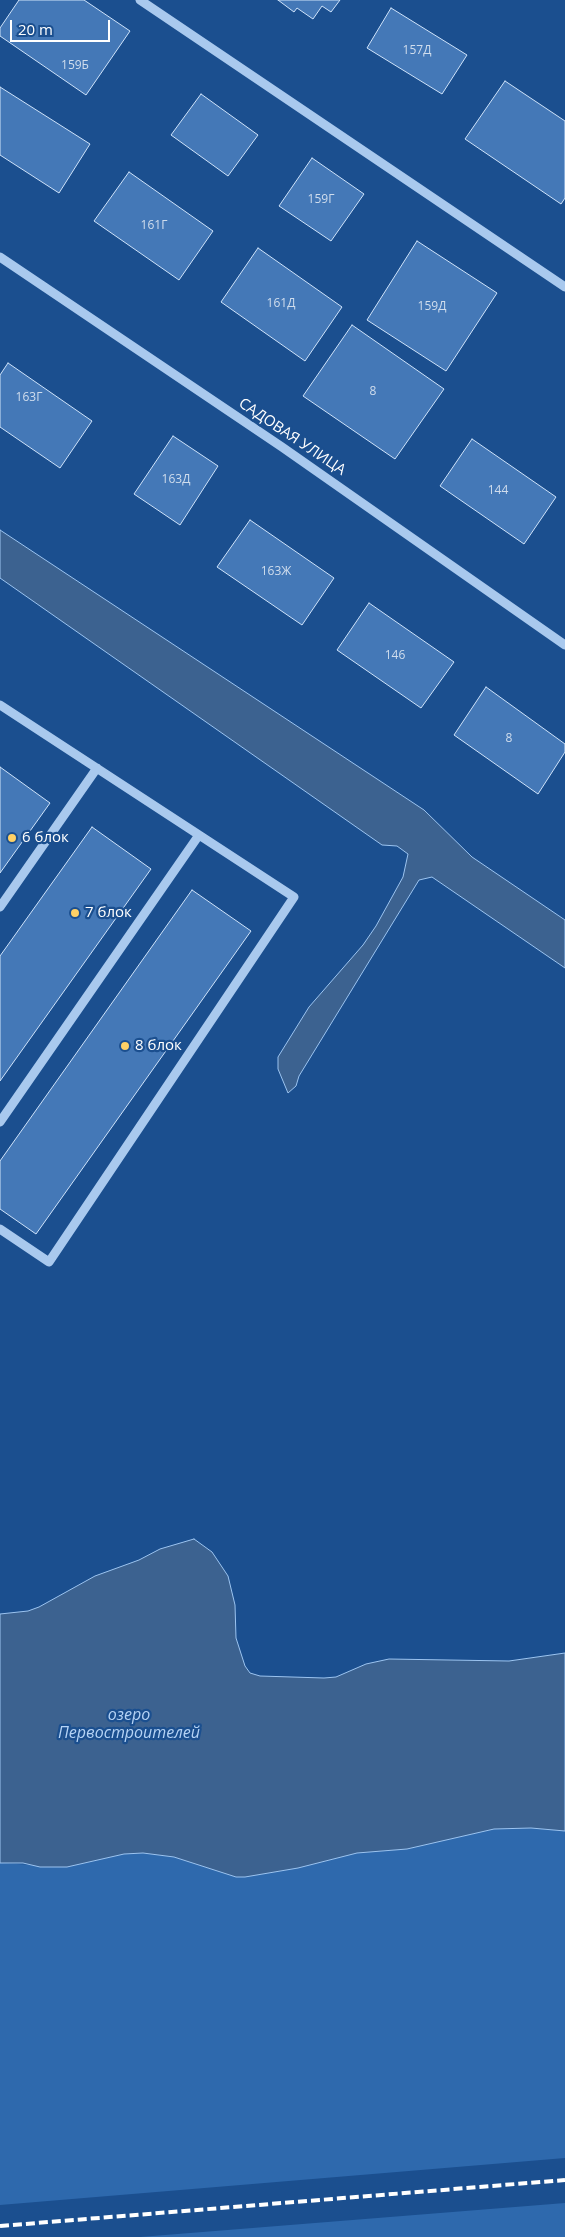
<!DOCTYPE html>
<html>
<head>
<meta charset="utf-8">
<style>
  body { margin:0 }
  #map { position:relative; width:565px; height:2237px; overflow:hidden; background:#1b4f8f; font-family:"Open Sans",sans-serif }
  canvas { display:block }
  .scale { position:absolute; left:10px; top:20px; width:100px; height:22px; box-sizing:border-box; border:2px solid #fff; border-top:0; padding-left:6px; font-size:15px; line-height:18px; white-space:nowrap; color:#fff; -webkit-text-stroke:4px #1b4f8f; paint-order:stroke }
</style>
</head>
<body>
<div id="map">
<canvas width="565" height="2237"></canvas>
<div class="scale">20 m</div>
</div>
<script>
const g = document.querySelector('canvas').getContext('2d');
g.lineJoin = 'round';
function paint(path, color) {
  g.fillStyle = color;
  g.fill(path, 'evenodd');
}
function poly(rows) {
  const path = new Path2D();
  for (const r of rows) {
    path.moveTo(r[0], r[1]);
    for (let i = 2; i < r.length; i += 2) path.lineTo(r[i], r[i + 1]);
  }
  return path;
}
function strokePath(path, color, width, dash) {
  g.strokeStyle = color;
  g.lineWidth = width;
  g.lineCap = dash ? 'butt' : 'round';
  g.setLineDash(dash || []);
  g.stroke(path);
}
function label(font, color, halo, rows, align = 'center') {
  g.font = font + ' "Open Sans",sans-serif';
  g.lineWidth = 4.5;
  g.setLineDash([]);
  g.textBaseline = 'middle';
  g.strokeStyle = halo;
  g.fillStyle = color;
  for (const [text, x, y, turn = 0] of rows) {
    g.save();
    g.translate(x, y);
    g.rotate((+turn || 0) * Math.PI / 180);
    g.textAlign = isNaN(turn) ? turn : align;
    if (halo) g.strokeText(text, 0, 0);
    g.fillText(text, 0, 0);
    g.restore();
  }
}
const green = poly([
  [531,1828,565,1831,565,2158,0,2205,0,1863,67,1867,124,1854,143,1853,174,1857,236,1877,245,1877,298,1868,357,1853,407,1849,494,1829],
  [565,2203,565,2237,140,2237]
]);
const water = poly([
  [0,530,424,810,472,857,565,920,565,968,432,877,419,880,299,1076,296,1086,288,1093,278,1069,278,1057,309,1007,363,945,376,926,403,877,408,854,397,846,382,845,0,578,0,530],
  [194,1539,212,1552,228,1576,235,1605,236,1638,245,1666,250,1673,260,1676,324,1678,336,1677,366,1664,389,1659,509,1661,565,1653,565,1831,531,1828,494,1829,407,1849,357,1853,298,1868,245,1877,236,1877,174,1857,143,1853,124,1854,67,1867,40,1867,23,1863,0,1863,0,1614,28,1611,39,1607,95,1576,139,1560,160,1549,194,1539]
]);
const building = poly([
  [19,0,84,0,130,31,86,95,0,36,0,28,19,0],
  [278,0,340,0,331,12,322,6,313,19,297,8,294,12,278,0],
  [391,8,467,55,442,94,367,48,391,8],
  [505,81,565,121,565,198,561,204,465,139,505,81],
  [0,87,90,144,59,193,0,155,0,87],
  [201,94,258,135,228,176,171,135,201,94],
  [312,158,364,194,331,241,279,206,312,158],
  [129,172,213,231,179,280,94,221,129,172],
  [417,241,497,293,446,371,367,320,417,241],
  [258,248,342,307,305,361,221,302,258,248],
  [352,325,444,389,395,459,303,396,352,325],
  [8,363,92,421,60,468,0,427,0,375,8,363],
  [173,436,218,466,180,525,134,494,173,436],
  [472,439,556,497,524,544,440,486,472,439],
  [250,520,334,578,302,625,217,567,250,520],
  [369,603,454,662,421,708,337,650,369,603],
  [486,687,565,744,565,752,538,794,454,735,486,687],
  [0,767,50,803,0,873,0,767],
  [92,827,151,869,0,1081,0,956,92,827],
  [192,890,251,931,36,1234,0,1209,0,1161,192,890]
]);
const minor = poly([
  [140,0,565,287],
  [0,257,282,447,565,645],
  [0,705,294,897,49,1262,0,1229],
  [0,907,97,768],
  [0,1122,199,835]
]);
const rail = poly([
  [0,2226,565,2180]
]);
const markers = [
  [12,838,5,"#ffd166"],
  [75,913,5,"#ffd166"],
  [125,1046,5,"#ffd166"]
];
const numberNames = [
  ["157Д",417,51],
  ["159Б",75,66],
  ["159Г",321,200],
  ["161Г",154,226],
  ["161Д",281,304],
  ["159Д",432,307],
  ["8",373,392],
  ["163Г",29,398],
  ["163Д",176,480],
  ["144",498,491],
  ["163Ж",276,572],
  ["146",395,656],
  ["8",509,739]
];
const streetNames = [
  ["САДОВАЯ УЛИЦА",292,437,34]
];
const poiNames = [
  ["6 блок",22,838],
  ["7 блок",85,913],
  ["8 блок",135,1046]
];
const waterNames = [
  ["озеро",129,1715],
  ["Первостроителей",129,1733]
];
paint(green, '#2e69ad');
paint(water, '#3c6290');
strokePath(water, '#9cc4f0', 1);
paint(building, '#4478b7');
strokePath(building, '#cfe3fa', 1);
strokePath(minor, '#a9c9ee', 9);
strokePath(rail, '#fff', 4, [9, 4]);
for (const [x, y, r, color] of markers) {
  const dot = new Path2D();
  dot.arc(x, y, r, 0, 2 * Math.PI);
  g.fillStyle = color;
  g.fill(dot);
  strokePath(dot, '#1b4f8f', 2);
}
label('12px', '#d0dded', null, numberNames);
label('15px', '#fff', '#1b4f8f', streetNames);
label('15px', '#fff', '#1b4f8f', poiNames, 'left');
label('italic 16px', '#b5d3f5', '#1b4f8f', waterNames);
</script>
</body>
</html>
